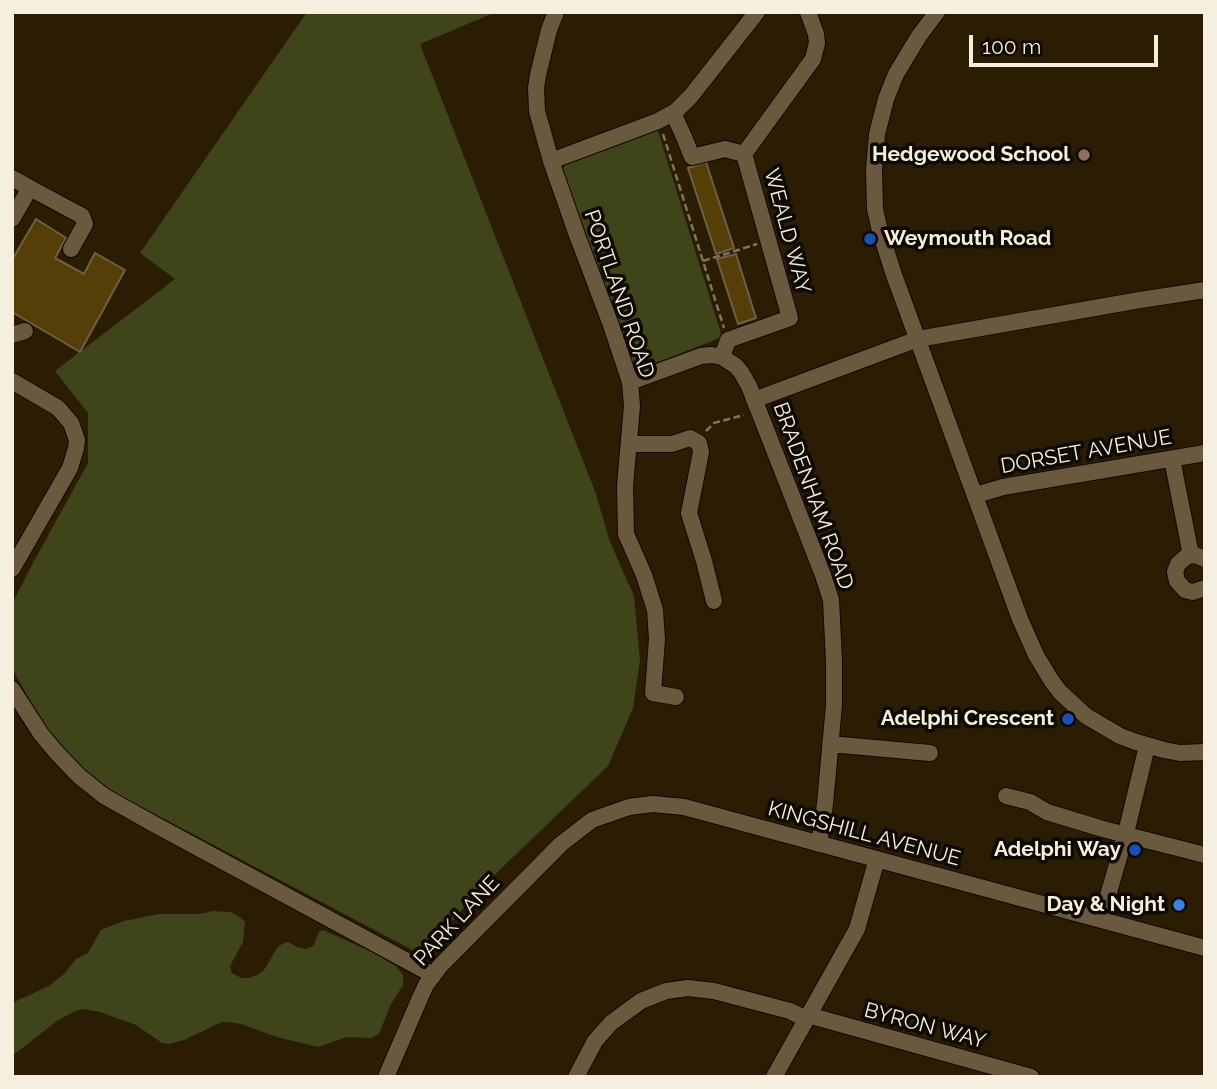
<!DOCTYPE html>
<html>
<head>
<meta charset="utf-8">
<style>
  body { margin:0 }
  #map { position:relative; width:1217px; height:1089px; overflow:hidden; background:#2b1d04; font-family:Raleway,sans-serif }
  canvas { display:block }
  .frame { position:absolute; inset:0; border:14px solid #f6eede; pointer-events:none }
  .scale { position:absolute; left:969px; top:35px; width:189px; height:32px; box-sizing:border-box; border:4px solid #f6eede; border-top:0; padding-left:9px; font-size:21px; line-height:24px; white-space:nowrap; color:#f6eede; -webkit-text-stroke:5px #0e0902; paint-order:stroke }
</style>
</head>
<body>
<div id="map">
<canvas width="1217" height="1089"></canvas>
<div class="frame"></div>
<div class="scale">100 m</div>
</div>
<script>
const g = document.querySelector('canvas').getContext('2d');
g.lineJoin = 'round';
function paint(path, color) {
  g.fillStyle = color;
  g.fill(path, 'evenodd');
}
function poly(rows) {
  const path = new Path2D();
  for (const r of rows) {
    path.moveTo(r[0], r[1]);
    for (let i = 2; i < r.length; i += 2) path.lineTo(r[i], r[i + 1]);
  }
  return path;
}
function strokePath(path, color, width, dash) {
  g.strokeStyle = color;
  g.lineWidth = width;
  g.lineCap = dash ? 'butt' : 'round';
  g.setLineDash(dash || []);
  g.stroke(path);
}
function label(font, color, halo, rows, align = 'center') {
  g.font = font + ' Raleway,sans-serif';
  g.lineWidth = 7;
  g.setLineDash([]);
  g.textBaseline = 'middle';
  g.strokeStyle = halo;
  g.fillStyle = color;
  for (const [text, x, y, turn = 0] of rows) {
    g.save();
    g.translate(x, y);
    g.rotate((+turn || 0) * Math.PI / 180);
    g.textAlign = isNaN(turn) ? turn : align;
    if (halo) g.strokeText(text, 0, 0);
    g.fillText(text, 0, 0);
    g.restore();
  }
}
const green = poly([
  [307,12,496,12,420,44,596,494,610,542,634,596,640,660,633,708,608,766,485,884,422,955,113,792,73,762,43,725,12,668,12,604,34,561,88,463,88,413,55,371,175,279,140,253],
  [657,128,722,337,646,367,641,367,633,364,629,360,561,172,568,161],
  [213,911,231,912,242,919,245,922,243,942,230,966,232,973,241,978,248,978,257,975,264,970,277,948,282,944,288,942,297,947,306,949,313,946,319,932,323,930,372,952,396,966,403,975,403,985,390,1006,379,1034,371,1038,347,1037,318,1047,277,1037,241,1024,227,1022,222,1022,184,1040,169,1044,162,1043,136,1025,100,1012,83,1009,75,1011,57,1021,12,1056,12,1003,49,986,65,973,76,959,88,953,101,930,124,921,159,914,200,914]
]);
const building = poly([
  [706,162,734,248,716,254,688,168,706,162],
  [36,219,66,238,55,258,84,274,95,253,125,270,80,352,12,312,12,260,36,219],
  [736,254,756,318,738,324,717,259,736,254]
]);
const path = poly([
  [663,134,724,328],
  [703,261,757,244],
  [706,431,714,423,744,415]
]);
const minor = poly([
  [556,12,549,30,538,75,536,88,537,111,551,161,577,235,611,325,630,382,632,406,625,486,626,534,644,575,655,610,657,639,653,693,676,697],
  [937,12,919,36,896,74,886,99,877,134,874,169,875,209,880,231,894,275,1020,619,1036,655,1051,680,1060,692,1086,716,1120,736,1136,742,1164,750,1180,753,1205,752],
  [673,113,684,137,692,157,725,149,744,154],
  [551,161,658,121,676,111,691,96,757,12],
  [12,178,30,188,12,219],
  [30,188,82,216,85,224,71,249],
  [12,335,25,331],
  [722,357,728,340,790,318,744,154,813,59,817,43,816,34,808,12],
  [12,381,58,408,71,423,77,440,76,448,70,468,12,569],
  [630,382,701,356,712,355,722,357,736,366,741,372,749,386,823,575,831,600,834,661,834,705,825,804,819,844],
  [754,400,918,339,1140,300,1205,290],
  [629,444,672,444,690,438,699,443,701,452,689,513,704,561,714,601],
  [1172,459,1191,555],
  [976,495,1003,487,1205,453],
  [1205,559,1195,555,1187,556,1178,564,1175,572,1177,581,1185,590,1193,592,1205,588],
  [12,689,41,734,56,752,79,776,104,796,152,823,433,975],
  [830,744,930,753],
  [1006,796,1030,802,1047,812,1103,829,1205,855],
  [1101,920,1126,833,1147,746],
  [808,1015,1031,1077],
  [386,1077,420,998,426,985,440,966,561,844,592,820,629,807,653,804,684,807,1205,948],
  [576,1077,595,1041,611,1023,641,1001,666,991,688,988,714,991,790,1011,806,1019],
  [774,1077,857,929,877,859]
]);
const markers = [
  [1084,155,7,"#8d6e63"],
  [870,239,7,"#1a4fb4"],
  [1068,719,7,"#1a4fb4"],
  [1135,850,7,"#1a4fb4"],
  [1179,905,7,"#3f7fe0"]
];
const poiNames = [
  ["Hedgewood School",1070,155],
  ["Weymouth Road",884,239,"left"],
  ["Adelphi Crescent",1054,719],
  ["Adelphi Way",1121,850],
  ["Day & Night",1165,905]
];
const streetNames = [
  ["WEALD WAY",787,231,75],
  ["PORTLAND ROAD",619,294,71],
  ["DORSET AVENUE",1086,452,-10],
  ["BRADENHAM ROAD",813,496,70],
  ["KINGSHILL AVENUE",864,834,15],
  ["PARK LANE",457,921,-47],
  ["BYRON WAY",925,1026,15]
];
paint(green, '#3f441a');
paint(building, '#563e09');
strokePath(building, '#6f6045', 2);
strokePath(minor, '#130700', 18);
strokePath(path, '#80745f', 2.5, [7, 3.5]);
strokePath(minor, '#69593f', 16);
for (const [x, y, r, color] of markers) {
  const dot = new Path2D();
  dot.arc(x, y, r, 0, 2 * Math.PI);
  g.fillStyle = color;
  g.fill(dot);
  strokePath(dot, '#0e0902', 2.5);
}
label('bold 21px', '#f6eede', '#0e0902', poiNames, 'right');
label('21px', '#f6eede', '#0e0902', streetNames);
</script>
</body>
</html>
